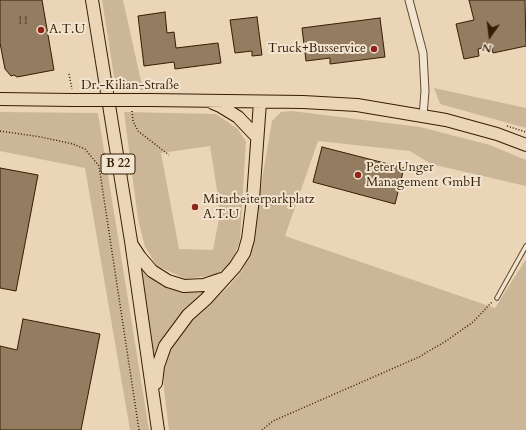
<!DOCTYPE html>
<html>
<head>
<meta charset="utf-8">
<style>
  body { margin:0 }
  #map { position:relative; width:526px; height:430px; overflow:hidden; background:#ead5b7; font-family:Cardo,serif }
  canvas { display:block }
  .north { position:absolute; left:470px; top:16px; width:40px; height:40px; -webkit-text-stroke:3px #f1e4d0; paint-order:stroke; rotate:194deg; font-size:11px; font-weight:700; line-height:16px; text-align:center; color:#371c01 }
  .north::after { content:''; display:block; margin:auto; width:14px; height:18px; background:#371c01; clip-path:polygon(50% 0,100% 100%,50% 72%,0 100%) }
</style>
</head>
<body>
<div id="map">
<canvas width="526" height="430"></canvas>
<div class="north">N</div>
</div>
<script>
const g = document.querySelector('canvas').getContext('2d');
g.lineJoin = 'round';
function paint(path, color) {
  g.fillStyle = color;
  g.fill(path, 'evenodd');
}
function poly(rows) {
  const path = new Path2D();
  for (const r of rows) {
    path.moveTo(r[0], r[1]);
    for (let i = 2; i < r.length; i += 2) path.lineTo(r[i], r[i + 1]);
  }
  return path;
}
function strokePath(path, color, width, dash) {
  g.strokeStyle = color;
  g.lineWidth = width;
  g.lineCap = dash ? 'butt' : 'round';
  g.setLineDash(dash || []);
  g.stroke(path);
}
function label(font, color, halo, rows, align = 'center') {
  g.font = font + ' Cardo,serif';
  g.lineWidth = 4;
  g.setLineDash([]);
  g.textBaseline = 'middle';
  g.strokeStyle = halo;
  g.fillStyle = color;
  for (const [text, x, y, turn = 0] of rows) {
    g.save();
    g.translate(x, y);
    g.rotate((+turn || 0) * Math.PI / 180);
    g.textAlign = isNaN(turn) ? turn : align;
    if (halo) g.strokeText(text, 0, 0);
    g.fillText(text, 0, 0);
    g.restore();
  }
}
const green = poly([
  [102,0,123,0,143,90,116,89],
  [434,88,526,108,526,128,440,104],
  [292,111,420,127,490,145,526,160,526,186,431,164,410,151,318,141,285,236,495,308,526,259,526,430,169,430,164,390,163,365,171,349,191,321,228,287,242,271,251,250,254,226,272,121,281,112],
  [0,112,98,113,149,430,130,430,85,168,0,151],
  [124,112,216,114,238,129,246,142,240,240,232,262,216,275,186,279,157,266,145,247,138,219],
  [210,146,218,196,219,219,213,250,179,249,161,153],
  [140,265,162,286,183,292,206,291,162,346,154,358]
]);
const building = poly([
  [0,0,42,0,54,70,17,77,14,75,11,76,5,69,0,43,0,0],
  [469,0,525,0,526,46,493,53,491,46,478,49,479,56,464,59,456,24,474,20,469,0],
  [165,12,167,33,174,32,176,48,218,43,221,63,175,69,174,62,144,66,138,16,165,12],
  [257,17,262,55,252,56,252,51,235,53,230,20,257,17],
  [380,18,385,57,330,64,330,58,306,61,302,28,380,18],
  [322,147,404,168,395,204,313,182,322,147],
  [0,168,38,175,16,291,0,288,0,168],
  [23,319,100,334,81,430,0,430,0,346,17,350,23,319]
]);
const path = poly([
  [69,74,72,89],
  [132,111,133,121,138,131,169,155],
  [507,126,526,132],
  [0,131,41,137,73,144,85,149,99,166,139,430],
  [262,430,273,421,419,357,446,341,473,322,492,302]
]);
const service = poly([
  [497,298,526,246]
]);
const minor = poly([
  [409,0,423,53,425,91,423,116]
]);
const primary = poly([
  [92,0,131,241,158,430],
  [0,99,73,100],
  [149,100,303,102,357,105,446,120,497,134,526,145],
  [213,103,220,106,238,117,257,137],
  [132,245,140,257,152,271,168,281,184,286,204,285,222,279],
  [156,383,158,366,165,346,188,315,206,299,235,267,244,253,248,239,253,199,260,102]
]);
const primaryBridge = poly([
  [73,100,149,100]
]);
const markers = [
  [41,30,4,"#8f2418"],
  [374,49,4,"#8f2418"],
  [358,175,4,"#8f2418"],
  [195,207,4,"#8f2418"]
];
const numberNames = [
  ["11",23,21]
];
const shields = [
  [118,164,34]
];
const shieldNames = [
  ["B 22",118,164]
];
const poiNames = [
  ["A.T.U",49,30],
  ["Truck+Busservice",366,49,"right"],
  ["Peter Unger",366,168],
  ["Management GmbH",366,183],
  ["Mitarbeiterparkplatz",203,200],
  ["A.T.U",203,215]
];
const streetNames = [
  ["Dr.-Kilian-Straße",130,86]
];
paint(green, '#ccb698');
paint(building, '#947c60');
strokePath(building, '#371c01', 1);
strokePath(service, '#644a2e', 5.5);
strokePath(minor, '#644a2e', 9);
strokePath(primary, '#371c01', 14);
strokePath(path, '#371c01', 1.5, [1, 2]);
strokePath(service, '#f1e4d0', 3.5);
strokePath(minor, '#f1e4d0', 7);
strokePath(primary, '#ead5b7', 12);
strokePath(primaryBridge, '#371c01', 14, []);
strokePath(primaryBridge, '#ead5b7', 12);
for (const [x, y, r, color] of markers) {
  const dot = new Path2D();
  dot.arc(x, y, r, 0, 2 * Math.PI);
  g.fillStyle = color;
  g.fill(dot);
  strokePath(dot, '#f1e4d0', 1.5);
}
label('11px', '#4e3419', null, numberNames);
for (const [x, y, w] of shields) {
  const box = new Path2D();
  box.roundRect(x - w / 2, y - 10, w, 20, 3);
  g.fillStyle = '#f1e4d0';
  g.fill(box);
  strokePath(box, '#371c01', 1);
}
label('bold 12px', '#371c01', null, shieldNames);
label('13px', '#371c01', '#f1e4d0', poiNames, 'left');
label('13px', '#371c01', '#f1e4d0', streetNames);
</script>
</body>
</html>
